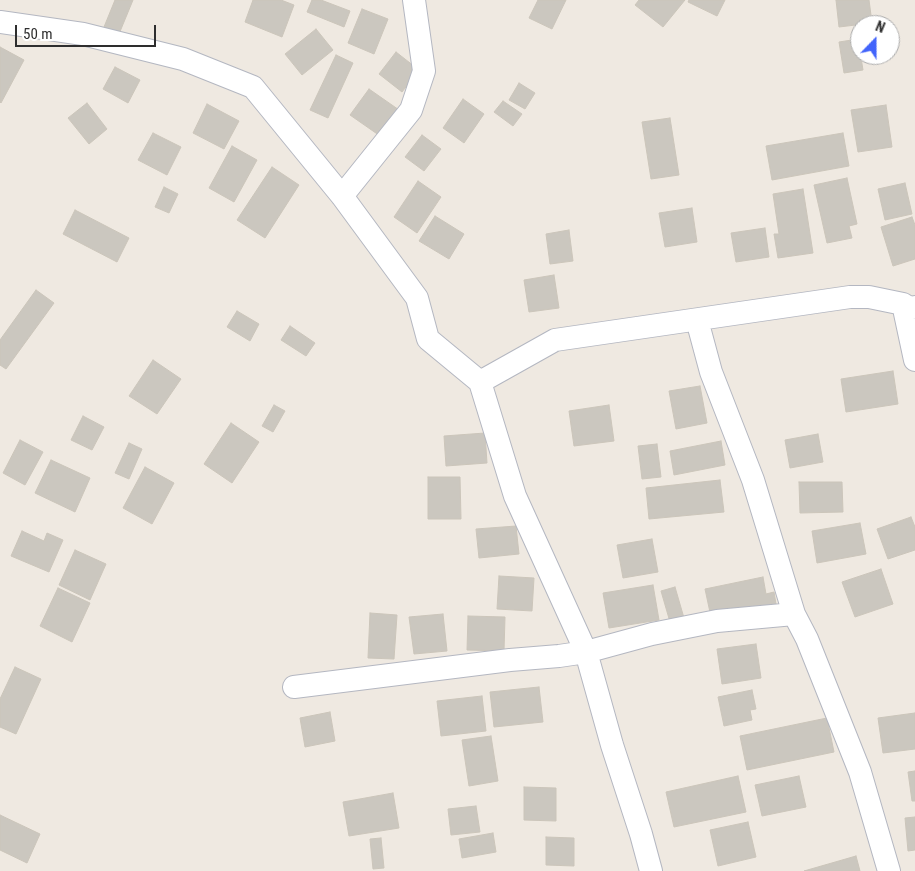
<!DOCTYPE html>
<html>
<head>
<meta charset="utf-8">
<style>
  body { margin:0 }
  #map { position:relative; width:915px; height:871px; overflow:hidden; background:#efe9e1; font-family:"Roboto Condensed",sans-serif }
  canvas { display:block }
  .north { position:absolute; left:850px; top:15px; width:50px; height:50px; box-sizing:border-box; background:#fff; border:1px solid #ababab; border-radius:50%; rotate:22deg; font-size:14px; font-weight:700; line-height:20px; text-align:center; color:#2e2e2e }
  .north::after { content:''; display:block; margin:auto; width:18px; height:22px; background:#4264fb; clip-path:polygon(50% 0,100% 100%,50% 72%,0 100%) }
  .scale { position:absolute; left:15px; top:25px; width:141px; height:22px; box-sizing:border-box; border:2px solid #2e2e2e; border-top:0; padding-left:6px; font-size:15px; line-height:18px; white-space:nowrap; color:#2e2e2e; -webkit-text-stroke:4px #fff; paint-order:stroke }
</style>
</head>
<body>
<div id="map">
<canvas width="915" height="871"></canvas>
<div class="north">N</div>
<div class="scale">50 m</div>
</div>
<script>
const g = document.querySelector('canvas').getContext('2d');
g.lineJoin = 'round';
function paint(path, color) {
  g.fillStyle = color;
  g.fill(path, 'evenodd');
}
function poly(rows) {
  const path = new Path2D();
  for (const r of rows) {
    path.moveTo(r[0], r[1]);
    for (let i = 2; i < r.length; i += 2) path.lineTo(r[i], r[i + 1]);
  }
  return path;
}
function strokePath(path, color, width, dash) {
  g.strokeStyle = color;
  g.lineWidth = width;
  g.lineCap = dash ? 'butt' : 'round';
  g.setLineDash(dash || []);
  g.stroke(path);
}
const building = poly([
  [115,0,133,0,119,34,104,27,115,0],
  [253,0,281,0,294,5,282,37,245,22,253,0],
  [312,0,321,0,350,11,344,27,307,12,312,0],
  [538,0,566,0,552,29,529,18,538,0],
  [639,0,685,0,663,27,635,5,639,0],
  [689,0,725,0,717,16,688,2,689,0],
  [836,0,869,0,872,23,839,27,836,0],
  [362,9,388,19,374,54,348,43,362,9],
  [316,29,333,50,302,75,285,54,316,29],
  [858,39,863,70,844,73,839,42,858,39],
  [0,47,24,60,1,103,0,102,0,47],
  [396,52,419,70,402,92,379,74,396,52],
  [336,55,353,63,328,118,310,110,336,55],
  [867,55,887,55,888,60,868,63,867,55],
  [115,67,140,80,128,103,103,89,115,67],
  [519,83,535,93,525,109,509,100,519,83],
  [369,89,402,112,383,138,350,115,369,89],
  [463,99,484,114,464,143,443,128,463,99],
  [503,101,522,114,513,126,494,112,503,101],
  [87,103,107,129,89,144,68,118,87,103],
  [207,104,239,121,224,149,193,133,207,104],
  [886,105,892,147,858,152,851,110,886,105],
  [670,118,679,175,651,179,642,122,670,118],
  [153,133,181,147,167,175,138,160,153,133],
  [843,133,849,166,772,180,766,146,843,133],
  [422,135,441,149,424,171,405,157,422,135],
  [232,146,257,160,234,202,209,188,232,146],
  [272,167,299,185,265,238,237,220,272,167],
  [847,178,857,224,849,226,852,238,827,243,814,185,847,178],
  [418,181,441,197,417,233,394,217,418,181],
  [905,183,912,214,885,220,878,189,905,183],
  [164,187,178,194,169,213,155,207,164,187],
  [803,189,813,253,778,258,774,234,779,234,773,194,803,189],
  [692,208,697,242,665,247,659,213,692,208],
  [75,210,129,238,117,262,63,234,75,210],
  [435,216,464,234,449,259,419,241,435,216],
  [912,217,915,225,915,259,893,266,881,227,912,217],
  [765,228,769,257,736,262,731,233,765,228],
  [569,230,573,261,550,264,546,234,569,230],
  [554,275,559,308,529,312,524,280,554,275],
  [36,290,54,303,6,369,0,365,0,340,36,290],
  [237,311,259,324,250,341,227,327,237,311],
  [290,326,315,343,306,356,281,340,290,326],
  [153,360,181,379,157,414,129,396,153,360],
  [893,371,898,404,846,412,841,379,893,371],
  [700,386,707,423,676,429,669,391,700,386],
  [274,405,285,411,273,432,262,426,274,405],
  [609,405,614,441,574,446,569,411,609,405],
  [83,416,104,427,92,450,71,440,83,416],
  [231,423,259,442,232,483,204,464,231,423],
  [485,433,487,463,446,466,444,436,485,433],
  [818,434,823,462,790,468,785,440,818,434],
  [20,440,43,452,25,485,3,473,20,440],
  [721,441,725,465,674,475,670,451,721,441],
  [129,443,142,449,129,479,115,473,129,443],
  [657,444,661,477,642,479,638,446,657,444],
  [51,460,90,478,75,512,35,493,51,460],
  [145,467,174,483,152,524,123,508,145,467],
  [428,477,460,477,461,519,428,519,428,477],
  [720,480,724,512,649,519,646,488,720,480],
  [799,482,842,482,843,512,800,513,799,482],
  [911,517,915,527,915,550,888,559,877,529,911,517],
  [860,523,866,554,817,563,812,531,860,523],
  [516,526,519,554,479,558,476,529,516,526],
  [22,531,44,541,47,533,63,540,49,572,11,556,22,531],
  [652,539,658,572,623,578,617,545,652,539],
  [75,550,106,564,90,600,59,585,75,550],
  [881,569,893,604,855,617,842,582,881,569],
  [499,576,534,578,532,611,497,609,499,576],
  [763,577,766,594,774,592,776,604,711,617,705,589,763,577],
  [653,585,659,620,609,628,603,593,653,585],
  [675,587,684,618,670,622,661,591,675,587],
  [58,588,90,603,72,642,40,626,58,588],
  [370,613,397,615,394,659,368,658,370,613],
  [443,614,447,651,414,654,409,617,443,614],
  [468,616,505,617,504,651,467,650,468,616],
  [756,644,761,678,722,684,717,649,756,644],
  [15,667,41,679,16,734,0,727,0,699,15,667],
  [539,687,543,722,494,727,490,692,539,687],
  [752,690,756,709,750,710,752,720,724,726,718,697,752,690],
  [482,696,486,731,441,736,437,701,482,696],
  [330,712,335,741,305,747,300,718,330,712],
  [915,713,915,749,883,753,878,718,915,713],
  [827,718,834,752,747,770,740,736,827,718],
  [491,736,498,781,469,786,462,740,491,736],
  [915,771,915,801,912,801,908,772,915,771],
  [738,776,746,812,674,827,666,792,738,776],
  [799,776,806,807,762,816,755,785,799,776],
  [524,787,556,788,556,821,524,820,524,787],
  [393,793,399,828,349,836,343,802,393,793],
  [476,806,480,832,451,835,448,809,476,806],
  [0,815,40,834,27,863,0,850,0,815],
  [915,817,915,850,908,851,905,818,915,817],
  [748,822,756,857,718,866,710,830,748,822],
  [493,833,496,852,462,858,459,839,493,833],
  [546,837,574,838,574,866,546,865,546,837],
  [381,838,384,868,373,869,370,839,381,838],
  [856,856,860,871,804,871,856,856]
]);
const minor = poly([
  [0,22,83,34,183,59,253,87,342,196,417,298,428,339,480,382,515,496,586,652,612,745,641,834,651,871],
  [342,196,411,110,424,71,414,0],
  [903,304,915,360],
  [697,320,711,372,753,480,794,614,807,639,860,772,889,871],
  [480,382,555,340,850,297,869,297,903,304,909,308,915,307],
  [294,687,510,660,559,656,586,652,652,634,717,621,794,614]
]);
paint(building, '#cbc7bf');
strokePath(building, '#cbc5ba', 1);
strokePath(minor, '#b4b7c1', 24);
strokePath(minor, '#fff', 22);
</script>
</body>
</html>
